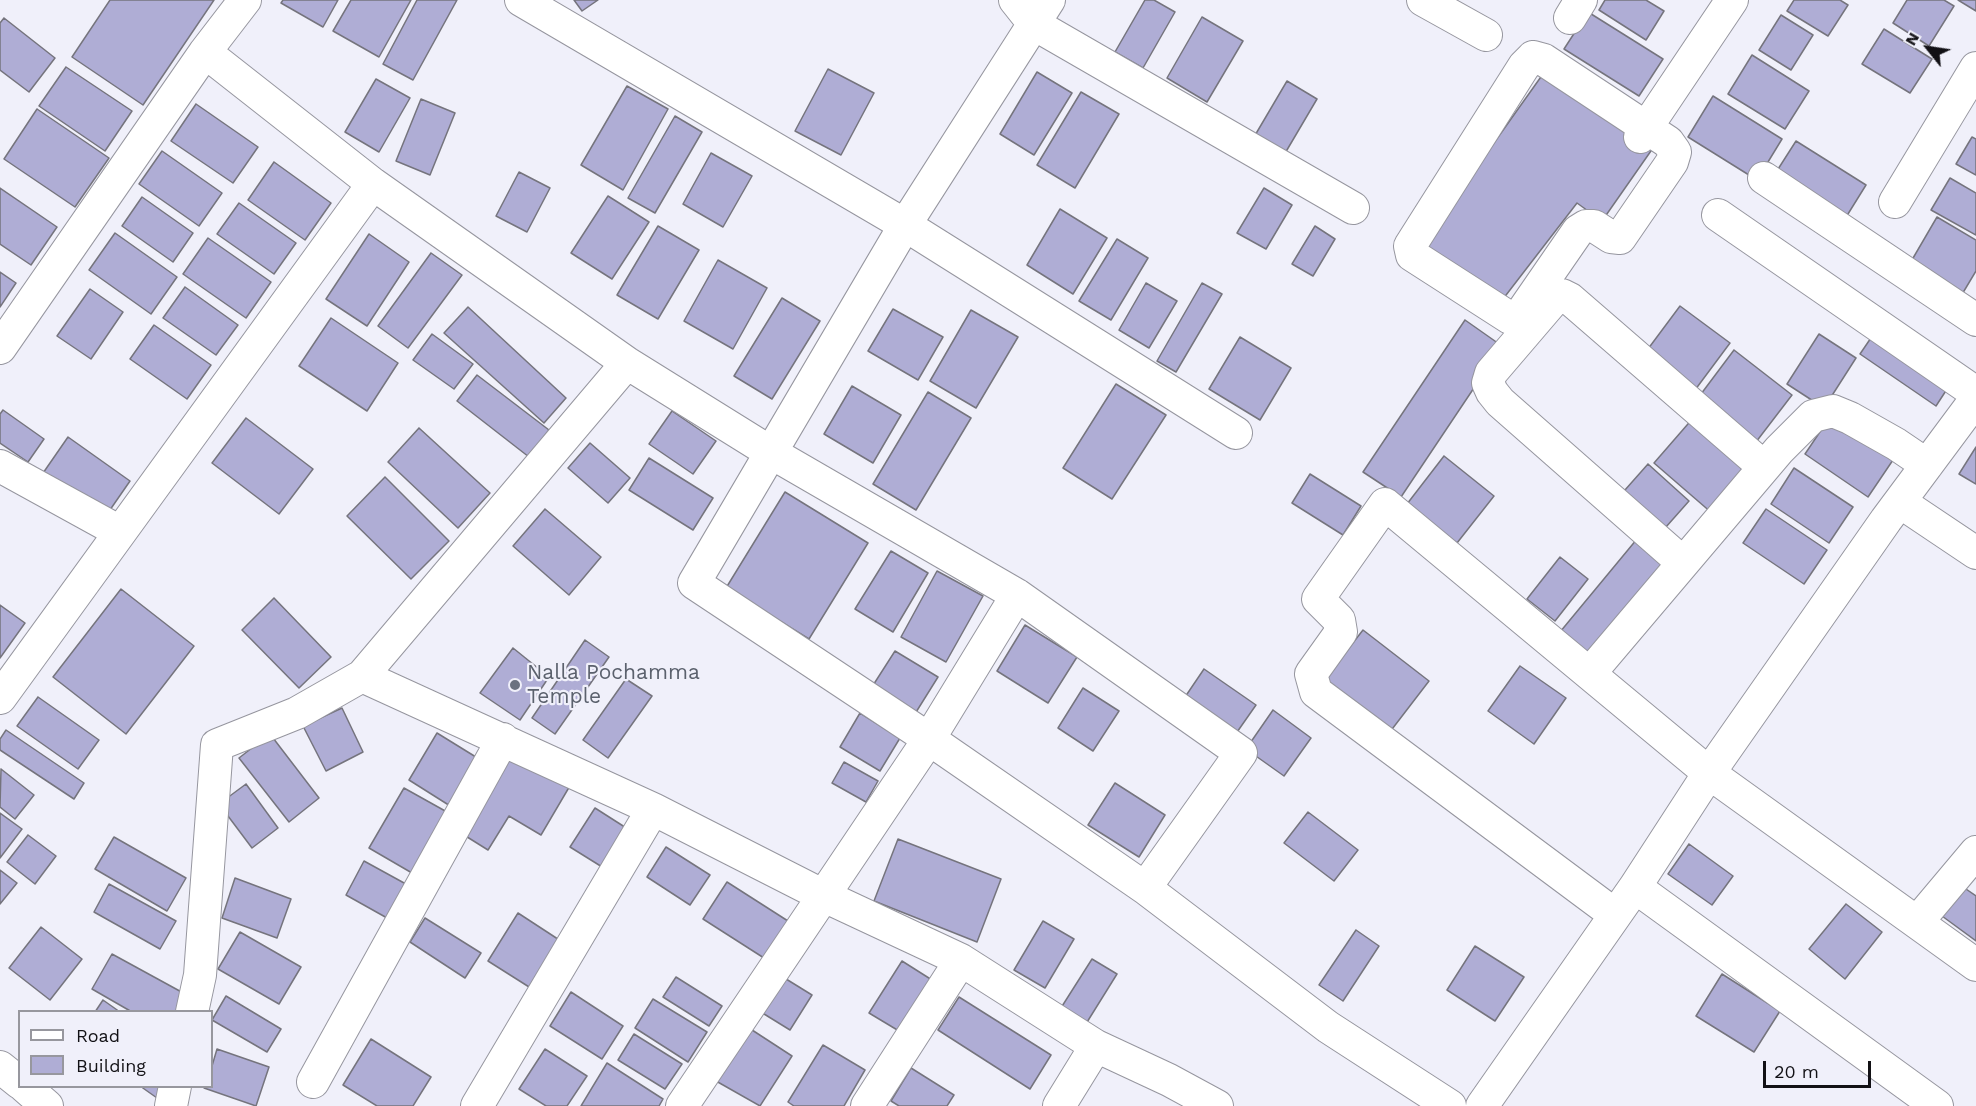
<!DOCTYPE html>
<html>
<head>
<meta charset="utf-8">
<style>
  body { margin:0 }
  #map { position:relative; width:1976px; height:1106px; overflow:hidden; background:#f0f0fa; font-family:"Work Sans",sans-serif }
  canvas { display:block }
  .legend { position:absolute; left:18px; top:1010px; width:195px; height:78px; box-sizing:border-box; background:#f0f0fa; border:2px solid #97979e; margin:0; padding:8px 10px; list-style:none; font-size:18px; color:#121115 }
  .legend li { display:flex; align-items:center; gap:12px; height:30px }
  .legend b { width:30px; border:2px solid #97979e }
  .north { position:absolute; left:1898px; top:18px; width:60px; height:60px; -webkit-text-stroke:4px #f0f0fa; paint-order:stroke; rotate:300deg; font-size:16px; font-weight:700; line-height:24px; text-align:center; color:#121115 }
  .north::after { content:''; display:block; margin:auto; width:21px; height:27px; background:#121115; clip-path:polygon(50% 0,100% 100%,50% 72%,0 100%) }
  .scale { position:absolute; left:1763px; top:1061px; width:108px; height:27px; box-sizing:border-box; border:3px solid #121115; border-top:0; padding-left:8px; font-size:18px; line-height:21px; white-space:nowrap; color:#121115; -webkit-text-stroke:4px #f0f0fa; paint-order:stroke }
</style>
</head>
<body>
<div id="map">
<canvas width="1976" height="1106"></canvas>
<ul class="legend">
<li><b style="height:8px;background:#fff"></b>Road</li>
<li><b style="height:16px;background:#afadd5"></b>Building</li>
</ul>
<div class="north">N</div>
<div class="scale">20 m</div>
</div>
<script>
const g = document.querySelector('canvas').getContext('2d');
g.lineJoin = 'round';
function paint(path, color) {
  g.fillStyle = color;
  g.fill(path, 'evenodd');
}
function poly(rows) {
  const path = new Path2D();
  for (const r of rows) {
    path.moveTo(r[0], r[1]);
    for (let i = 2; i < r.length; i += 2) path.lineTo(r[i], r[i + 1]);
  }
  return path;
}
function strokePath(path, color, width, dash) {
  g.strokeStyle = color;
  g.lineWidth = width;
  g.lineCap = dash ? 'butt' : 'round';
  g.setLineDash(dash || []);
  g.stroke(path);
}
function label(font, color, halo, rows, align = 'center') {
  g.font = font + ' "Work Sans",sans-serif';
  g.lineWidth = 4.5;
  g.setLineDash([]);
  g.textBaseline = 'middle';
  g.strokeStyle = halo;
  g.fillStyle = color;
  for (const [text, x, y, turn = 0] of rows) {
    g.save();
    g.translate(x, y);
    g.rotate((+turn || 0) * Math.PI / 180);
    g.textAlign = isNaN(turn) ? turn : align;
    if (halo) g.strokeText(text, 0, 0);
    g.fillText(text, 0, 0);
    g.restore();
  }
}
const building = poly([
  [110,0,214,0,143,105,72,57,110,0],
  [283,0,338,0,323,27,281,3,283,0],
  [351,0,411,0,379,57,333,31,351,0],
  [417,0,457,0,413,80,383,64,417,0],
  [574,0,598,0,582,11,574,0],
  [1145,0,1154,0,1175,12,1143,68,1115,52,1145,0],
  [1605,0,1646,0,1664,11,1646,40,1599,10,1605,0],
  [1794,0,1840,0,1848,5,1828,36,1787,11,1794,0],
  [1907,0,1944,0,1954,6,1929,46,1893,23,1907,0],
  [1958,0,1976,0,1976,11,1958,0],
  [1588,12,1663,59,1639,96,1564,49,1588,12],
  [1781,15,1813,35,1791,70,1759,50,1781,15],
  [1202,17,1243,41,1207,102,1167,78,1202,17],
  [4,18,55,58,29,92,0,70,0,23,4,18],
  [1884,29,1932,59,1910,93,1862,64,1884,29],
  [1752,55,1809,91,1785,129,1728,94,1752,55],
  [66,67,132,111,105,151,39,106,66,67],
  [828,69,874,93,841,155,795,131,828,69],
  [1037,72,1072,93,1034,155,1000,134,1037,72],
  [1543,74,1653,148,1602,221,1577,203,1503,299,1422,244,1543,74],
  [376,79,410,98,379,152,345,132,376,79],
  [1287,81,1317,99,1284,155,1254,137,1287,81],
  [627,86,668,109,623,190,581,165,627,86],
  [1081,92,1119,114,1075,188,1037,165,1081,92],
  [1713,96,1782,139,1757,180,1688,137,1713,96],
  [421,99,455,113,430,175,396,161,421,99],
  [196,104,258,147,233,183,171,141,196,104],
  [37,109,109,158,75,207,4,159,37,109],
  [675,116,702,132,655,213,628,198,675,116],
  [1972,137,1976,139,1976,175,1956,164,1972,137],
  [1796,141,1866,185,1843,222,1773,177,1796,141],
  [162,151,222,193,199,226,139,184,162,151],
  [711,153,752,176,723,227,683,204,711,153],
  [274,162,331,203,305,240,248,200,274,162],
  [519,172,550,188,527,232,496,216,519,172],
  [1950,178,1976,193,1976,235,1931,210,1950,178],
  [0,188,57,227,31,265,0,244,0,188],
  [1264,188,1292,205,1266,249,1237,233,1264,188],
  [608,196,649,222,612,279,571,253,608,196],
  [142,197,193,233,173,262,122,226,142,197],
  [239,203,296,243,274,274,217,234,239,203],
  [1060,209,1107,238,1073,294,1027,265,1060,209],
  [1937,217,1976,240,1976,271,1961,296,1909,265,1937,217],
  [658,226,699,250,658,319,617,295,658,226],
  [1315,226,1335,239,1313,276,1292,264,1315,226],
  [115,233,177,277,151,314,89,270,115,233],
  [369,234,409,262,367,326,326,299,369,234],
  [208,238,271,282,246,318,183,274,208,238],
  [1117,239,1148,258,1111,320,1079,301,1117,239],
  [431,253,462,275,408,348,378,326,431,253],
  [718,260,767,288,733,349,684,321,718,260],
  [0,272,16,283,0,307,0,272],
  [1146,283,1177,301,1149,348,1119,330,1146,283],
  [1202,283,1222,294,1176,372,1157,361,1202,283],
  [185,287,238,325,216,355,163,318,185,287],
  [90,289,123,312,91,359,57,336,90,289],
  [782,298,820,321,772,399,734,376,782,298],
  [1680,306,1730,343,1695,390,1645,353,1680,306],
  [468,307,566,398,544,423,444,333,468,307],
  [893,309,943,337,918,380,868,351,893,309],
  [971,310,1018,337,976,408,930,381,971,310],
  [331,318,398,363,367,411,299,366,331,318],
  [1465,320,1502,346,1401,497,1363,472,1465,320],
  [154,325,211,365,187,399,130,359,154,325],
  [1875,332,1951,383,1936,406,1860,354,1875,332],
  [432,334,473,364,454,389,413,360,432,334],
  [1819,334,1856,358,1824,408,1787,384,1819,334],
  [1240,337,1291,368,1260,420,1209,389,1240,337],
  [1734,350,1792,395,1756,442,1698,398,1734,350],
  [477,375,549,430,529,457,457,401,477,375],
  [1116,384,1166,415,1112,499,1063,468,1116,384],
  [852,386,901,415,873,463,824,434,852,386],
  [928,392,971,418,916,510,873,484,928,392],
  [3,410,44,439,28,462,0,443,0,414,3,410],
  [672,411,716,441,693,474,649,444,672,411],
  [1832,414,1895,457,1868,497,1805,454,1832,414],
  [1694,417,1753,467,1713,514,1654,463,1694,417],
  [246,418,313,469,279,514,212,463,246,418],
  [419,428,490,493,458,528,388,462,419,428],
  [68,437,130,481,103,520,41,476,68,437],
  [590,443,630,478,608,503,568,468,590,443],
  [1976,447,1976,484,1959,474,1976,447],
  [1444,456,1494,496,1457,543,1407,504,1444,456],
  [649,458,713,498,693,530,629,490,649,458],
  [1648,464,1689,501,1658,536,1617,499,1648,464],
  [1794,468,1853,507,1829,543,1771,504,1794,468],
  [1310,474,1361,506,1343,535,1292,503,1310,474],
  [385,477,449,541,411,579,347,516,385,477],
  [785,492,868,543,809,639,726,588,785,492],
  [545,509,601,557,569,595,513,546,545,509],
  [1766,509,1827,550,1804,584,1743,543,1766,509],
  [1637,539,1669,566,1591,658,1560,632,1637,539],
  [891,551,928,573,893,632,855,609,891,551],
  [1560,557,1588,579,1555,621,1527,599,1560,557],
  [937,571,983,596,946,662,901,637,937,571],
  [121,589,194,646,126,734,53,677,121,589],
  [274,598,331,657,299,688,242,630,274,598],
  [0,605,25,623,0,658,0,605],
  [1025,625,1077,657,1048,703,997,671,1025,625],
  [1363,630,1429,681,1386,737,1320,685,1363,630],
  [585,640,609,657,555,734,532,718,585,640],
  [513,648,549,677,520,720,480,693,513,648],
  [895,651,938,677,913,717,870,690,895,651],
  [1520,666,1566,698,1534,744,1488,711,1520,666],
  [1204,669,1256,705,1235,735,1183,700,1204,669],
  [626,679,652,696,608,758,583,740,626,679],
  [1083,688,1119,711,1093,751,1058,728,1083,688],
  [38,697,99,740,78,769,17,726,38,697],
  [342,708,363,752,326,771,303,726,342,708],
  [1273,710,1311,738,1284,776,1246,749,1273,710],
  [860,713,900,738,880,771,840,747,860,713],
  [6,730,84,783,74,799,0,750,0,739,6,730],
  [437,733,484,762,455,809,409,780,437,733],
  [270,734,319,798,289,822,239,758,270,734],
  [514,750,571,784,541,835,509,816,488,850,464,835,514,750],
  [844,762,878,781,866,802,832,783,844,762],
  [1,769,34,795,15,819,0,807,1,769],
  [1115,783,1165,815,1139,857,1088,825,1115,783],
  [246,784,278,828,252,848,219,804,246,784],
  [404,788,447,812,412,873,369,848,404,788],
  [595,808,631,831,607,870,570,847,595,808],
  [1308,812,1358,850,1334,881,1284,843,1308,812],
  [0,813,22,829,0,858,0,813],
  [28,835,56,856,35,884,7,862,28,835],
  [114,837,186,878,167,911,95,869,114,837],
  [898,839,1001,879,977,942,874,901,898,839],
  [1689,844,1733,876,1712,905,1668,874,1689,844],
  [666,847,710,875,690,905,647,877,666,847],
  [364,861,415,889,396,923,346,895,364,861],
  [0,870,17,883,0,904,0,870],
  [235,878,291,899,277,938,222,918,235,878],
  [727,882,788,921,764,958,703,919,727,882],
  [109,884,176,921,160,949,94,912,109,884],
  [1963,887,1976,896,1976,941,1942,916,1963,887],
  [1846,904,1882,932,1845,979,1809,949,1846,904],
  [518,913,567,945,537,992,488,961,518,913],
  [425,918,481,953,465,978,410,942,425,918],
  [1043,921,1074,939,1045,988,1014,970,1043,921],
  [41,927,82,959,50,1000,9,968,41,927],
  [1356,930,1379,946,1343,1001,1319,985,1356,930],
  [240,932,301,967,279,1004,218,969,240,932],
  [1475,946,1524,977,1495,1021,1447,990,1475,946],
  [112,954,187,995,178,1012,132,1012,92,989,112,954],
  [1092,959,1117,974,1084,1027,1059,1011,1092,959],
  [902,961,932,980,899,1031,869,1013,902,961],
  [778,974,812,995,790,1030,756,1009,778,974],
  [1722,974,1780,1011,1754,1052,1696,1016,1722,974],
  [676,977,722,1006,709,1026,663,997,676,977],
  [571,992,623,1026,602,1059,550,1026,571,992],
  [226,996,281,1029,267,1052,212,1020,226,996],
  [959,997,1051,1055,1030,1089,938,1030,959,997],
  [653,999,707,1032,688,1062,635,1028,653,999],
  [103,1000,120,1012,95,1012,103,1000],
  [749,1028,792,1056,760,1106,716,1081,749,1028],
  [634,1034,682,1064,665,1089,618,1060,634,1034],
  [371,1039,431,1077,413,1106,377,1106,343,1085,371,1039],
  [823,1045,865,1070,844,1106,794,1106,788,1102,823,1045],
  [217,1049,269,1067,256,1106,204,1088,212,1086,212,1066,217,1049],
  [545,1049,587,1076,567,1106,546,1106,519,1089,545,1049],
  [607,1063,663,1099,659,1106,581,1106,607,1063],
  [911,1068,954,1095,947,1106,899,1106,891,1101,911,1068],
  [140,1086,165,1086,157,1098,140,1086]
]);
const minor = poly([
  [521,0,905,225,1236,433],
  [1015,0,1034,24,1353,208],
  [1049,0,905,225,694,583,929,739,1145,888,1328,1027,1450,1106],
  [1423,0,1486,35],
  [1570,18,1581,0],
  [205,52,373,184,627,363,770,452,1017,595,1241,753,1145,888],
  [1533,57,1544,60,1668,142,1675,152,1672,162,1620,238,1611,237,1594,226,1586,226,1578,231,1520,315,1510,318,1412,255,1410,246,1524,66,1533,57],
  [1640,137,1732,0],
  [1764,178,1976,320],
  [1895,202,1976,68],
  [1718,215,1976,393],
  [0,348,205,52,245,0],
  [0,466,120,532],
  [1900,502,1976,553],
  [1682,562,1500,402,1492,392,1488,383,1491,373,1556,297,1562,295,1570,299,1764,467],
  [1590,673,1779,450,1813,416,1833,411,1850,418,1896,444,1927,465],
  [362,676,653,809,822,895,961,960,1096,1046,1169,1080,1217,1106],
  [0,698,373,184],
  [1635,887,1937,1106],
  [1614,914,1316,692,1311,674,1341,632,1339,620,1318,599,1385,504,1709,773,1976,965],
  [1918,921,1976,852],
  [192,1012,200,975,217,745,297,713,362,676,627,363],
  [0,1067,20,1083],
  [313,1082,503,739],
  [24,1086,47,1106],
  [171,1106,175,1086],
  [477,1106,653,809],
  [682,1106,929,739,1017,595],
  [867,1106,961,960],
  [1059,1106,1096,1046],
  [1482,1106,1635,887,1709,773,1886,520,1976,399]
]);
const markers = [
  [515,685,6,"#6b7280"]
];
const worshipNames = [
  ["Nalla Pochamma",527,673],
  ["Temple",527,697]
];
paint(building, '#afadd5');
strokePath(building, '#75747d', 1.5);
strokePath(minor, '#96969f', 34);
strokePath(minor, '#fff', 32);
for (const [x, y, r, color] of markers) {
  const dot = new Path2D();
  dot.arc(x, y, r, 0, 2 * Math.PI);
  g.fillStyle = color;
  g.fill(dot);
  strokePath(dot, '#f0f0fa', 2);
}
label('21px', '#5b616d', '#f0f0fa', worshipNames, 'left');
</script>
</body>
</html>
